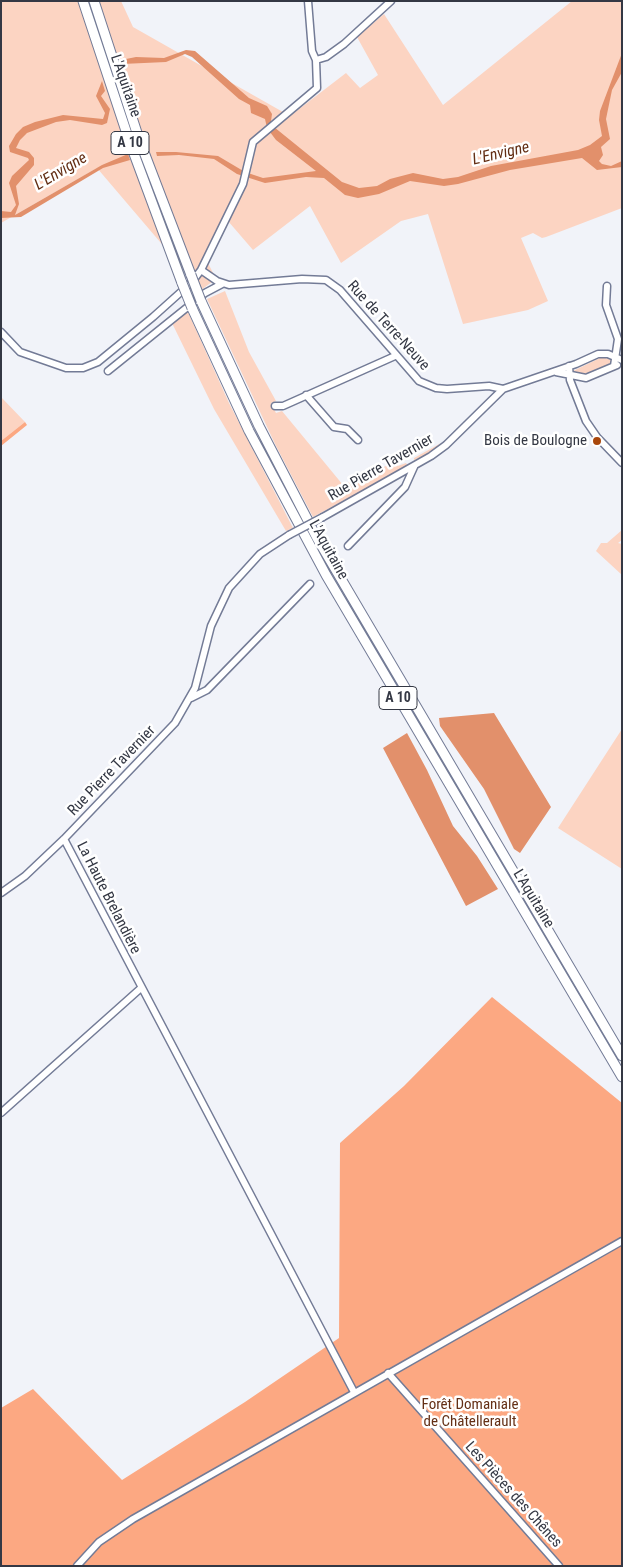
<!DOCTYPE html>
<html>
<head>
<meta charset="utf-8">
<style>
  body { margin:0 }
  #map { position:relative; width:623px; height:1567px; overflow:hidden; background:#f1f3f9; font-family:"Roboto Condensed",sans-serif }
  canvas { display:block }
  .frame { position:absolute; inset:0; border:2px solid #343844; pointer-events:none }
</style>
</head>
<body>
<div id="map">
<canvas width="623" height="1567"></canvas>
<div class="frame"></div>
</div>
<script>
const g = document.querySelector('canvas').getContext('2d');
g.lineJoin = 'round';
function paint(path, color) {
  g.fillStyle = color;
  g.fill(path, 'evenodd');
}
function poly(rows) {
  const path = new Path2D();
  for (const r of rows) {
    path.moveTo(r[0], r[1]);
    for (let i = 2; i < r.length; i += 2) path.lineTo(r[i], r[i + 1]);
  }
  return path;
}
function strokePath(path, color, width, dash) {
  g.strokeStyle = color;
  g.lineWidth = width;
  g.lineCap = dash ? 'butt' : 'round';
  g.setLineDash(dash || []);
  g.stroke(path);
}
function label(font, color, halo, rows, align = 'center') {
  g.font = font + ' "Roboto Condensed",sans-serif';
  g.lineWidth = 5;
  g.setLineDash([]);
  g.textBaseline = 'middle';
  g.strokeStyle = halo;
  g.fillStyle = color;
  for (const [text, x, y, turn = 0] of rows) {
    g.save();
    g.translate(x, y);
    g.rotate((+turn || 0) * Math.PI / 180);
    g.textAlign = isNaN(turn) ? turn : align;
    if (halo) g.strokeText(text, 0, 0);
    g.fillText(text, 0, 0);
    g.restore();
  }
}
const green = poly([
  [1,1,121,1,133,27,290,116,346,73,360,88,378,75,357,37,384,14,443,105,572,1,622,1,622,208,546,237,542,238,533,233,521,238,548,301,528,310,463,324,428,214,401,221,341,263,310,206,253,250,228,221,208,263,216,279,201,290,97,168,1,223],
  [225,291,249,352,276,401,271,403,276,413,282,411,343,485,395,462,398,466,406,463,408,466,313,517,276,446,207,299],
  [188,312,229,403,293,528,286,531,214,409,172,323],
  [602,357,612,360,612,363,585,374,578,374,573,371],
  [1,397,25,422,1,441],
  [441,443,429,454,414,460,414,458],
  [622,530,622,540,618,543,622,544,622,575,596,551,601,543,607,543],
  [622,729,622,869,558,828]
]);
const forest = poly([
  [25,422,27,425,1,446,1,441],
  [492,997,622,1103,622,1566,1,1566,1,1408,33,1389,122,1480,245,1402,339,1338,340,1143,404,1086]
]);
const water = poly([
  [186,50,195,51,249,98,267,106,272,114,271,121,274,127,342,182,359,188,377,186,390,179,413,173,443,179,458,177,491,166,578,150,590,145,602,136,599,120,600,111,622,53,622,72,612,90,606,119,610,139,601,147,603,155,599,161,602,164,611,166,622,161,622,167,597,170,582,158,510,170,458,184,444,186,410,181,379,194,358,198,345,195,324,178,306,177,265,183,237,174,214,159,179,155,157,156,156,152,176,152,218,156,245,172,263,178,316,171,276,140,267,128,265,119,251,113,250,105,239,99,192,57,185,54,166,62,122,64,121,60,136,57,164,58],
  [102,81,105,91,101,96,110,109,107,123,102,125,70,120,56,122,27,133,20,140,16,148,29,152,34,158,34,165,16,186,19,204,15,215,102,165,128,154,130,160,103,168,21,217,1,218,1,211,11,212,16,205,9,183,12,176,29,160,28,158,10,152,9,146,16,134,23,127,35,122,63,115,103,119,105,113,96,96],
  [494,713,551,807,520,853,514,849,484,789,440,726,439,718],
  [407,733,427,770,453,826,477,856,498,889,466,906,383,748]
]);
const minor = poly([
  [316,60,326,57,344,44,391,1],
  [201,270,217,281,229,285,302,279,326,280,340,290,419,381,436,388,447,389,489,386,503,389],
  [607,286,606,305,618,339,614,366],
  [1,332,20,352,66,368,83,368,98,362,153,317,192,282,201,270,243,184,253,142,317,88,316,60,312,51,308,1],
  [569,366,570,380,586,421,597,437,622,463],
  [108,371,205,293,222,284],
  [556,372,586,378,617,365],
  [306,395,334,427,347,429,358,440],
  [275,406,283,406,395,356],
  [323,517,431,456,446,445,503,389,576,364,598,354,608,354,622,360],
  [348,546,405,487,414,467],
  [191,698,207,690,310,584],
  [64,839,354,1392],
  [1,893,25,876,64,839,175,723,195,688,211,626,229,588,260,554,289,535],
  [1,1113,141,988],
  [388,1373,559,1566],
  [77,1566,99,1542,133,1519,622,1241]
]);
const highway = poly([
  [83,1,130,143,182,283],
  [94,1,139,139,191,275],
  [201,301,259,426,317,538,622,1056],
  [192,308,249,431,326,575,622,1077]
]);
const minorBridge = poly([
  [289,535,323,517]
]);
const highwayBridge = poly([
  [191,275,201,301],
  [182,283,192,308]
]);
const markers = [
  [597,441,5,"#a9470b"]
];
const shields = [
  [130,143,38],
  [398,698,38]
];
const shieldNames = [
  ["A 10",130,143],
  ["A 10",398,698]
];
const streetNames = [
  ["L'Aquitaine",125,86,71],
  ["Rue de Terre-Neuve",388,326,48],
  ["Rue Pierre Tavernier",381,468,-30],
  ["L'Aquitaine",328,550,61],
  ["Rue Pierre Tavernier",112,771,-46],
  ["La Haute Brelandière",108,898,63],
  ["L'Aquitaine",533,899,59],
  ["Les Pièces des Chênes",513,1495,48]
];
const poiNames = [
  ["Bois de Boulogne",587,441]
];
const parkNames = [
  ["Forêt Domaniale",470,1405],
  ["de Châtellerault",470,1422]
];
const waterNames = [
  ["L'Envigne",501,154,-13],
  ["L'Envigne",61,172,-31]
];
paint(green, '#fcd4c2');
paint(forest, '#fca882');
paint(water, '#e2906b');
strokePath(minor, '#737b96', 9);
strokePath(highway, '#737b96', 11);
strokePath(minor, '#fff', 6);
strokePath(highway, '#fff', 9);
strokePath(minorBridge, '#737b96', 9, []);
strokePath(highwayBridge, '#737b96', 11, []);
strokePath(minorBridge, '#fff', 6);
strokePath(highwayBridge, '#fff', 9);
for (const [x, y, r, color] of markers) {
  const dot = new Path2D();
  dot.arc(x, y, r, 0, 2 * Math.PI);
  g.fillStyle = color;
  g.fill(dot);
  strokePath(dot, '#fff', 2);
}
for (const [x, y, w] of shields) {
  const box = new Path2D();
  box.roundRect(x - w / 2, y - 11.5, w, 23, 4);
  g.fillStyle = '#fff';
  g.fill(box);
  strokePath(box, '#343844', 1);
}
label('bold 14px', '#343844', null, shieldNames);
label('15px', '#343844', '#fff', streetNames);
label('15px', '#343844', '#fff', poiNames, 'right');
label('15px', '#642f15', '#fff', parkNames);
label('italic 16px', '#632e14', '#fff', waterNames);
</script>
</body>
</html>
